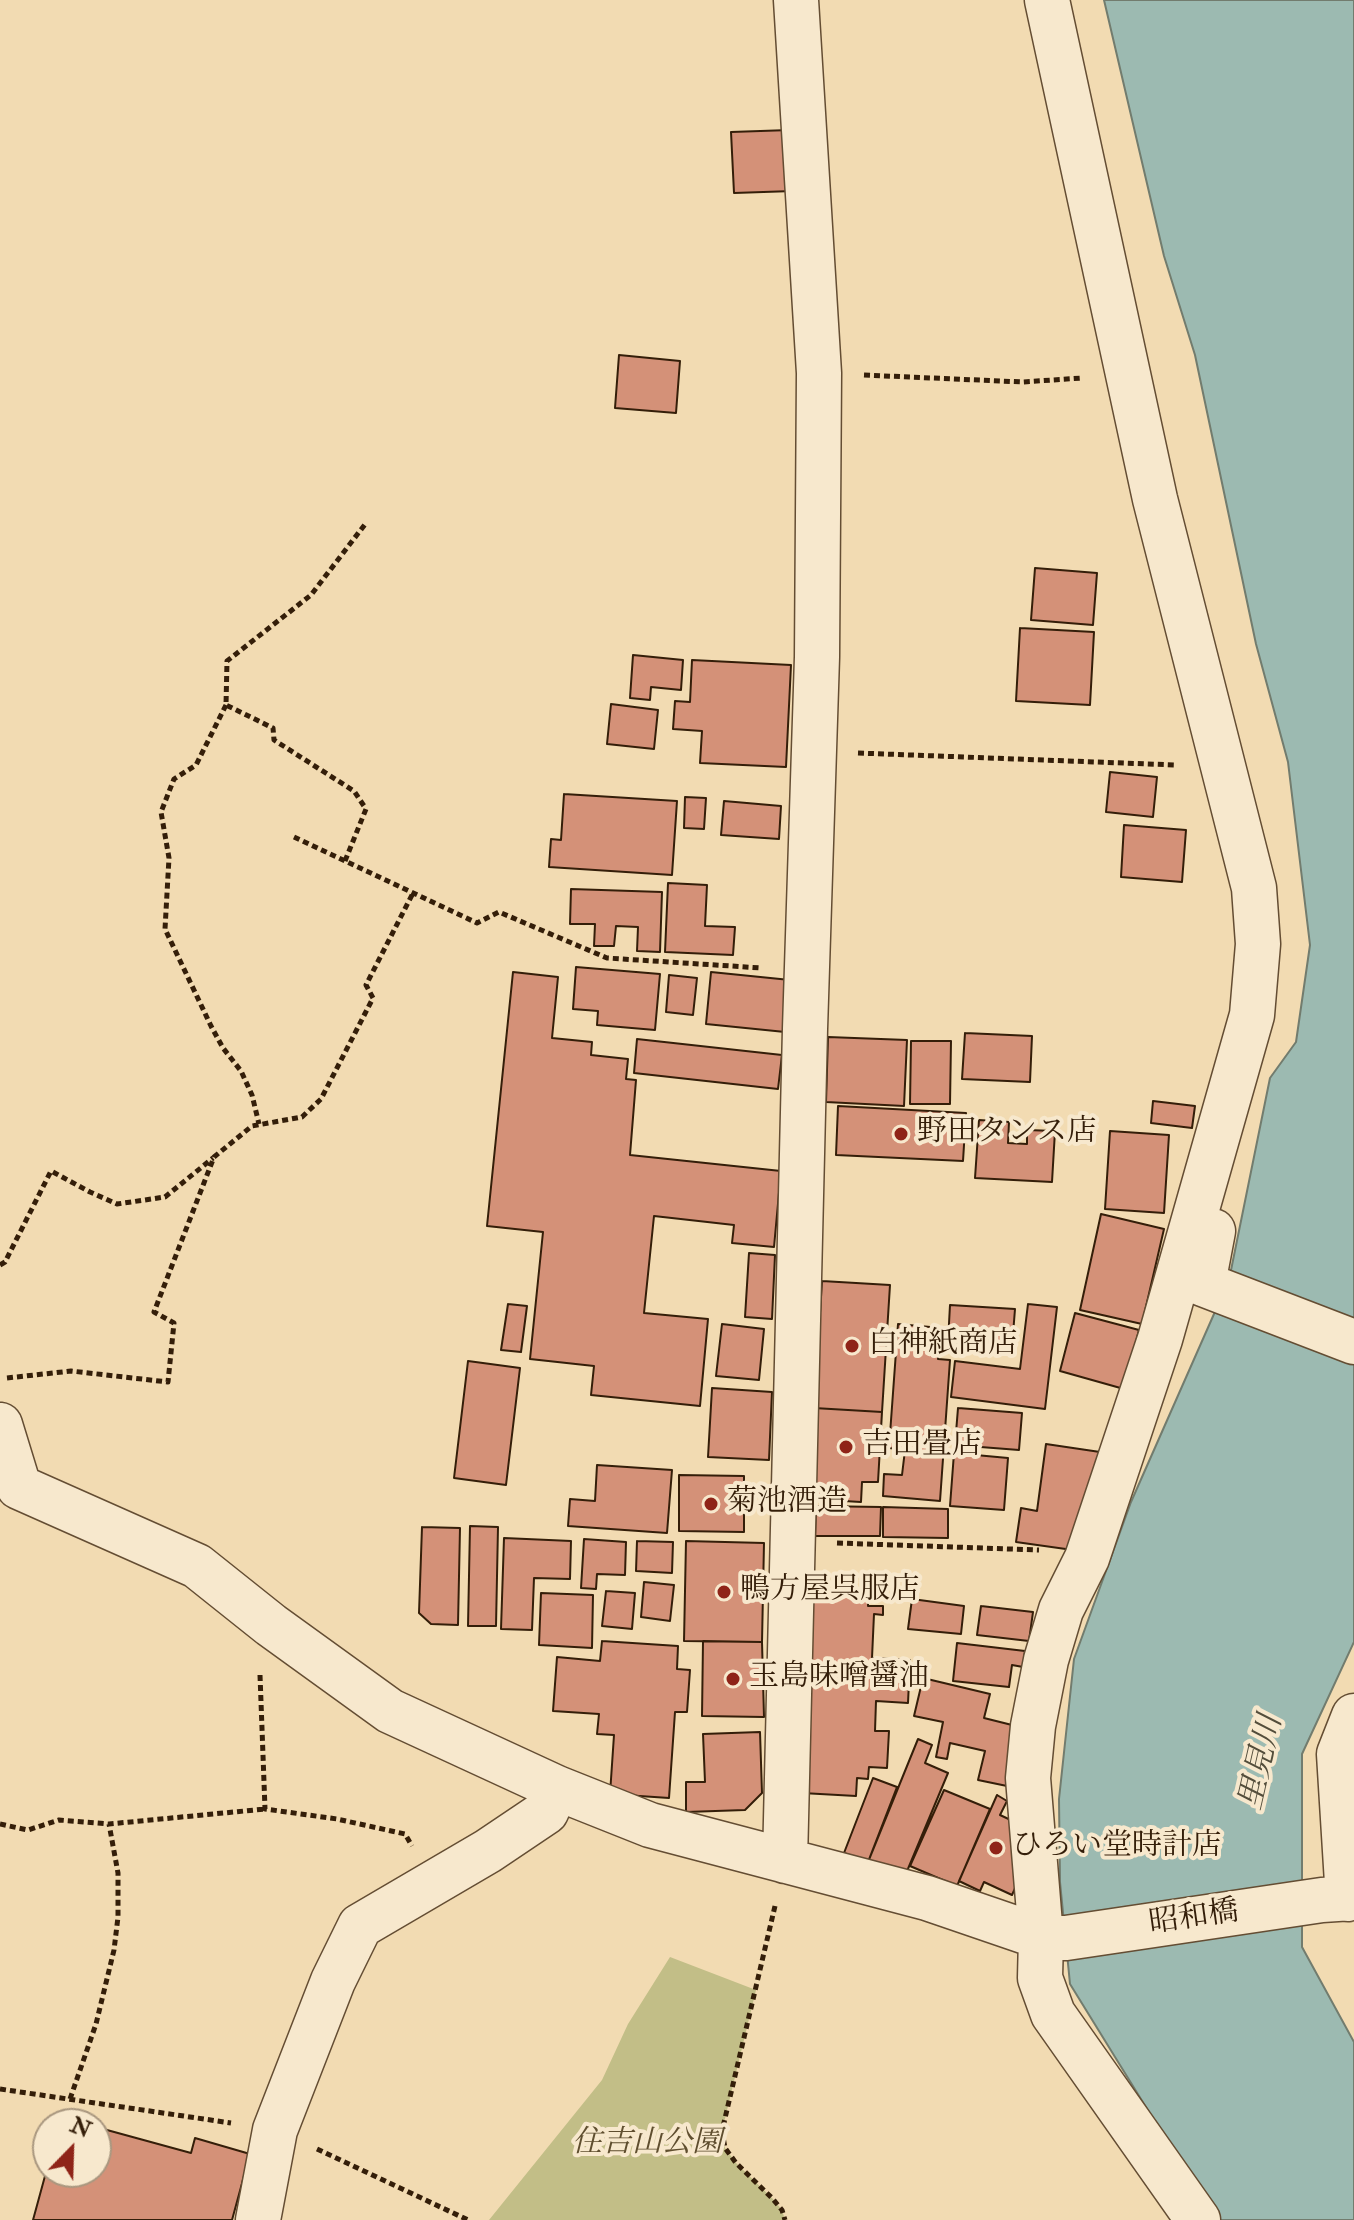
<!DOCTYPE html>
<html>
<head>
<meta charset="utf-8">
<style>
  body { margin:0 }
  #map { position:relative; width:1354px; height:2220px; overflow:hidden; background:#f2dbb2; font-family:"IM FELL Double Pica",serif }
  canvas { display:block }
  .north { position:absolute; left:32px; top:2108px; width:80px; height:80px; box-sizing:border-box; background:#f7e8cd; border:2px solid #a9977f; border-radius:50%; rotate:23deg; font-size:22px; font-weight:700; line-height:32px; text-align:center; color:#341e09 }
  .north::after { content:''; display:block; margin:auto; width:28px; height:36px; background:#8f2418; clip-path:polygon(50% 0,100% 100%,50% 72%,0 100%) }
</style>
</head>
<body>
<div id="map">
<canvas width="1354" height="2220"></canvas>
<div class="north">N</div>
</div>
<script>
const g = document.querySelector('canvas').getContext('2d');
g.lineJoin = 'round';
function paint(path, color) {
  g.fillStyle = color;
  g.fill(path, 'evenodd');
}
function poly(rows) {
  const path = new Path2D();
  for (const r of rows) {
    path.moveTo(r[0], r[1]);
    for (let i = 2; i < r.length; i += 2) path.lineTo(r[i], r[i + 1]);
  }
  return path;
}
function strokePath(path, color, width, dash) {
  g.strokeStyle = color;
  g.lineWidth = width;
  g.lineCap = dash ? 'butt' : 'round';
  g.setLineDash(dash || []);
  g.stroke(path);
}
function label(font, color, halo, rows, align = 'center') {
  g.font = font + ' "IM FELL Double Pica","Noto Serif JP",serif';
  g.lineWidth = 8;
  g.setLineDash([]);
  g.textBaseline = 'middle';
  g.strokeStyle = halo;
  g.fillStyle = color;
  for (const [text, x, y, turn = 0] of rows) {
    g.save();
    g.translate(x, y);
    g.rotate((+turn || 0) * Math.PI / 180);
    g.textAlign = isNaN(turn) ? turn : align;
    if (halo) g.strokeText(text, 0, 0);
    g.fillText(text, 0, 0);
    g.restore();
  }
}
const green = poly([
  [670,1957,756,1990,722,2131,725,2148,736,2163,772,2198,782,2210,785,2220,489,2220,602,2080,628,2024]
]);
const water = poly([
  [1104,0,1354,0,1354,1642,1302,1754,1302,1947,1354,2042,1354,2220,1220,2220,1210,2211,1070,1984,1060,1882,1059,1799,1074,1659,1131,1502,1229,1280,1270,1078,1296,1042,1310,945,1288,762,1256,644,1195,355,1164,256,1104,0]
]);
const building = poly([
  [790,130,793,191,734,193,731,132,790,130],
  [619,355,680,361,676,413,615,408,619,355],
  [1035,568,1097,573,1093,625,1031,620,1035,568],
  [1020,628,1094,632,1090,705,1016,701,1020,628],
  [633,655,683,660,681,690,651,687,650,700,630,698,633,655],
  [692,660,791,665,786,767,700,763,702,731,673,729,675,701,690,702,692,660],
  [611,704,658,710,654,749,607,744,611,704],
  [1110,772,1157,777,1153,817,1106,812,1110,772],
  [564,794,677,801,672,875,549,867,551,839,561,840,564,794],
  [685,797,706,798,704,829,684,828,685,797],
  [724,801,781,806,779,839,721,835,724,801],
  [1124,825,1186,830,1182,882,1121,877,1124,825],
  [668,883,707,885,705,926,735,927,733,955,665,952,668,883],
  [571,889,662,892,660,952,637,951,638,927,616,926,614,946,594,946,595,924,570,924,571,889],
  [576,967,660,974,655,1030,597,1025,598,1011,573,1009,576,967],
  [513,972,558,977,552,1038,592,1042,591,1055,628,1059,626,1079,636,1080,630,1155,781,1171,774,1247,732,1243,734,1225,654,1216,644,1313,708,1319,700,1406,591,1395,594,1366,530,1359,543,1232,487,1226,513,972],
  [711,972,790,980,785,1032,706,1024,711,972],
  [669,975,697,978,693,1015,666,1012,669,975],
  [965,1033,1032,1036,1030,1082,962,1079,965,1033],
  [828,1037,907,1040,904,1106,826,1102,828,1037],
  [637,1039,782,1055,778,1089,634,1073,637,1039],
  [911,1041,951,1041,950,1104,910,1104,911,1041],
  [1153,1101,1195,1106,1192,1128,1151,1123,1153,1101],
  [838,1106,966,1113,963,1161,836,1155,838,1106],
  [979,1120,1009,1122,1008,1143,1027,1144,1027,1130,1055,1131,1052,1182,975,1178,979,1120],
  [1110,1131,1169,1135,1164,1213,1105,1209,1110,1131],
  [1101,1214,1164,1229,1142,1324,1080,1310,1101,1214],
  [749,1253,775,1255,772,1319,745,1317,749,1253],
  [822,1281,890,1285,882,1412,814,1408,822,1281],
  [508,1304,527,1306,521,1352,501,1350,508,1304],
  [1028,1304,1057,1307,1045,1409,951,1397,955,1361,1020,1369,1028,1304],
  [950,1305,1015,1309,1012,1347,948,1342,950,1305],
  [1075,1313,1139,1330,1124,1389,1060,1371,1075,1313],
  [722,1324,764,1329,759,1380,716,1376,722,1324],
  [898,1324,941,1328,938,1359,950,1360,940,1501,883,1496,884,1474,902,1475,905,1450,889,1448,898,1324],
  [468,1361,520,1368,506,1485,454,1478,468,1361],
  [712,1388,772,1392,769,1460,708,1457,712,1388],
  [814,1408,882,1412,878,1482,862,1482,861,1502,810,1499,814,1408],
  [958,1408,1022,1413,1019,1450,955,1445,958,1408],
  [1046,1444,1100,1452,1087,1552,1016,1542,1021,1508,1037,1511,1046,1444],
  [954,1453,1008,1458,1004,1510,950,1506,954,1453],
  [597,1465,672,1470,667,1533,568,1526,570,1499,595,1501,597,1465],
  [679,1475,744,1476,744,1532,679,1531,679,1475],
  [816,1506,881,1507,880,1536,815,1536,816,1506],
  [883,1507,948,1509,948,1538,883,1537,883,1507],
  [470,1526,498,1527,496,1626,468,1626,470,1526],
  [422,1527,460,1528,458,1625,431,1624,419,1613,422,1527],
  [504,1538,571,1541,570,1579,534,1578,532,1630,501,1629,504,1538],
  [584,1539,626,1542,625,1575,597,1574,596,1589,581,1588,584,1539],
  [637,1541,673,1542,672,1573,636,1571,637,1541],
  [686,1541,764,1543,762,1642,684,1641,686,1541],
  [644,1582,674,1585,670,1621,641,1617,644,1582],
  [606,1591,635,1593,632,1629,602,1626,606,1591],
  [811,1592,868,1595,868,1606,883,1606,883,1615,874,1614,872,1658,910,1660,908,1703,876,1701,875,1731,889,1731,887,1768,869,1767,868,1779,857,1778,856,1796,802,1793,811,1592],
  [541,1593,593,1595,592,1648,539,1645,541,1593],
  [912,1599,964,1606,961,1634,908,1629,912,1599],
  [981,1606,1033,1612,1029,1641,977,1635,981,1606],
  [602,1641,678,1646,677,1669,690,1670,687,1712,675,1712,669,1798,610,1794,614,1735,597,1734,599,1714,553,1711,557,1657,600,1661,602,1641],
  [703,1641,762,1642,764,1717,702,1716,703,1641],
  [957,1643,1025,1651,1023,1667,1012,1665,1009,1687,953,1681,957,1643],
  [923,1678,990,1694,984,1718,1020,1727,1007,1786,978,1780,985,1751,950,1743,947,1759,936,1757,943,1722,914,1716,923,1678],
  [760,1732,762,1793,745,1810,686,1812,686,1782,705,1782,703,1734,760,1732],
  [918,1739,932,1745,925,1763,948,1773,905,1876,868,1862,918,1739],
  [873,1778,897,1787,868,1862,844,1853,873,1778],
  [944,1790,990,1809,957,1886,910,1866,944,1790],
  [997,1795,1007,1801,1000,1815,1015,1822,1021,1875,1012,1895,984,1882,980,1891,959,1881,997,1795],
  [96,2127,191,2153,195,2138,250,2154,232,2220,33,2220,48,2165,48,2172,96,2172,96,2127]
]);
const path = poly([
  [864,375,1023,382,1082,378],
  [226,705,196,765,174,779,161,812,169,858,165,929,211,1026,223,1048,241,1071,252,1095,259,1124],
  [858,753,1176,765],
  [294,837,477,923,499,912,607,958,762,968],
  [345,861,366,809,354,791,274,740,273,728,226,705,227,661,311,595,366,523],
  [0,1265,5,1262,51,1171,90,1192,117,1204,165,1197,213,1158],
  [7,1378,71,1371,168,1382,174,1323,154,1312,214,1157,252,1126,302,1117,321,1099,373,998,366,985,413,893],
  [837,1543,1039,1550],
  [260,1675,265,1809,337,1819,405,1834,412,1846],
  [0,1824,28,1830,59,1820,109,1824,265,1809],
  [775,1906,722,2131,725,2148,736,2163,772,2198,782,2210,785,2220],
  [0,2089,231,2123],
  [70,2099,96,2024,114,1950,118,1917,118,1873,109,1824],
  [317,2149,468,2220]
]);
const street = poly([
  [1047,0,1155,499,1254,888,1258,944,1252,1015,1160,1339,1087,1558,1061,1610,1046,1660,1033,1726,1028,1778,1041,1937,1040,1978,1053,2014,1198,2220],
  [1213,1231,1203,1284,1354,1342],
  [0,1425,19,1487,197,1566,271,1625,390,1711,557,1788,650,1825,927,1898,1041,1937,1066,1938,1322,1900,1354,1898],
  [785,1861,805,1029,817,657,819,373,796,0],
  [1348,1899,1339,1754,1354,1716],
  [258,2220,275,2130,333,1981,360,1926,488,1851,546,1812,557,1788]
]);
const markers = [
  [901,1134,8,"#8f2418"],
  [852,1346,8,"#8f2418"],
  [846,1447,8,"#8f2418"],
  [711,1504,8,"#8f2418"],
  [724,1592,8,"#8f2418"],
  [733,1679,8,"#8f2418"],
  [996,1848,8,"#8f2418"]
];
const poiNames = [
  ["野田タンス店",917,1134],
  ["白神紙商店",868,1346],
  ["吉田畳店",862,1447],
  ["菊池酒造",727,1504],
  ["鴨方屋呉服店",740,1592],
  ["玉島味噌醤油",749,1679],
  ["ひろい堂時計店",1012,1848]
];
const streetNames = [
  ["昭和橋",1194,1919,-8]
];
const parkNames = [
  ["住吉山公園",647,2145]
];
const waterNames = [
  ["里見川",1263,1763,-77]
];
paint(green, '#c2be87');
paint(water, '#9cbab1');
strokePath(water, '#727c6e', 2);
paint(building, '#d49178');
strokePath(building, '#341e09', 2);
strokePath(street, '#644d33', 47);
strokePath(path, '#341e09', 5, [6, 4]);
strokePath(street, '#f7e8cd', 44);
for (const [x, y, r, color] of markers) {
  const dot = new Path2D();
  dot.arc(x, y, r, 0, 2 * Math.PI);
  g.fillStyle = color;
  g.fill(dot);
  strokePath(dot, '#f7e8cd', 3);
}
label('30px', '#341e09', '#f7e8cd', poiNames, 'left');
label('30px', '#341e09', '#f7e8cd', streetNames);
label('italic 30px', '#5f4e2f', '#f7e8cd', parkNames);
label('italic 32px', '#534d3b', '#f7e8cd', waterNames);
</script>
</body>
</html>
